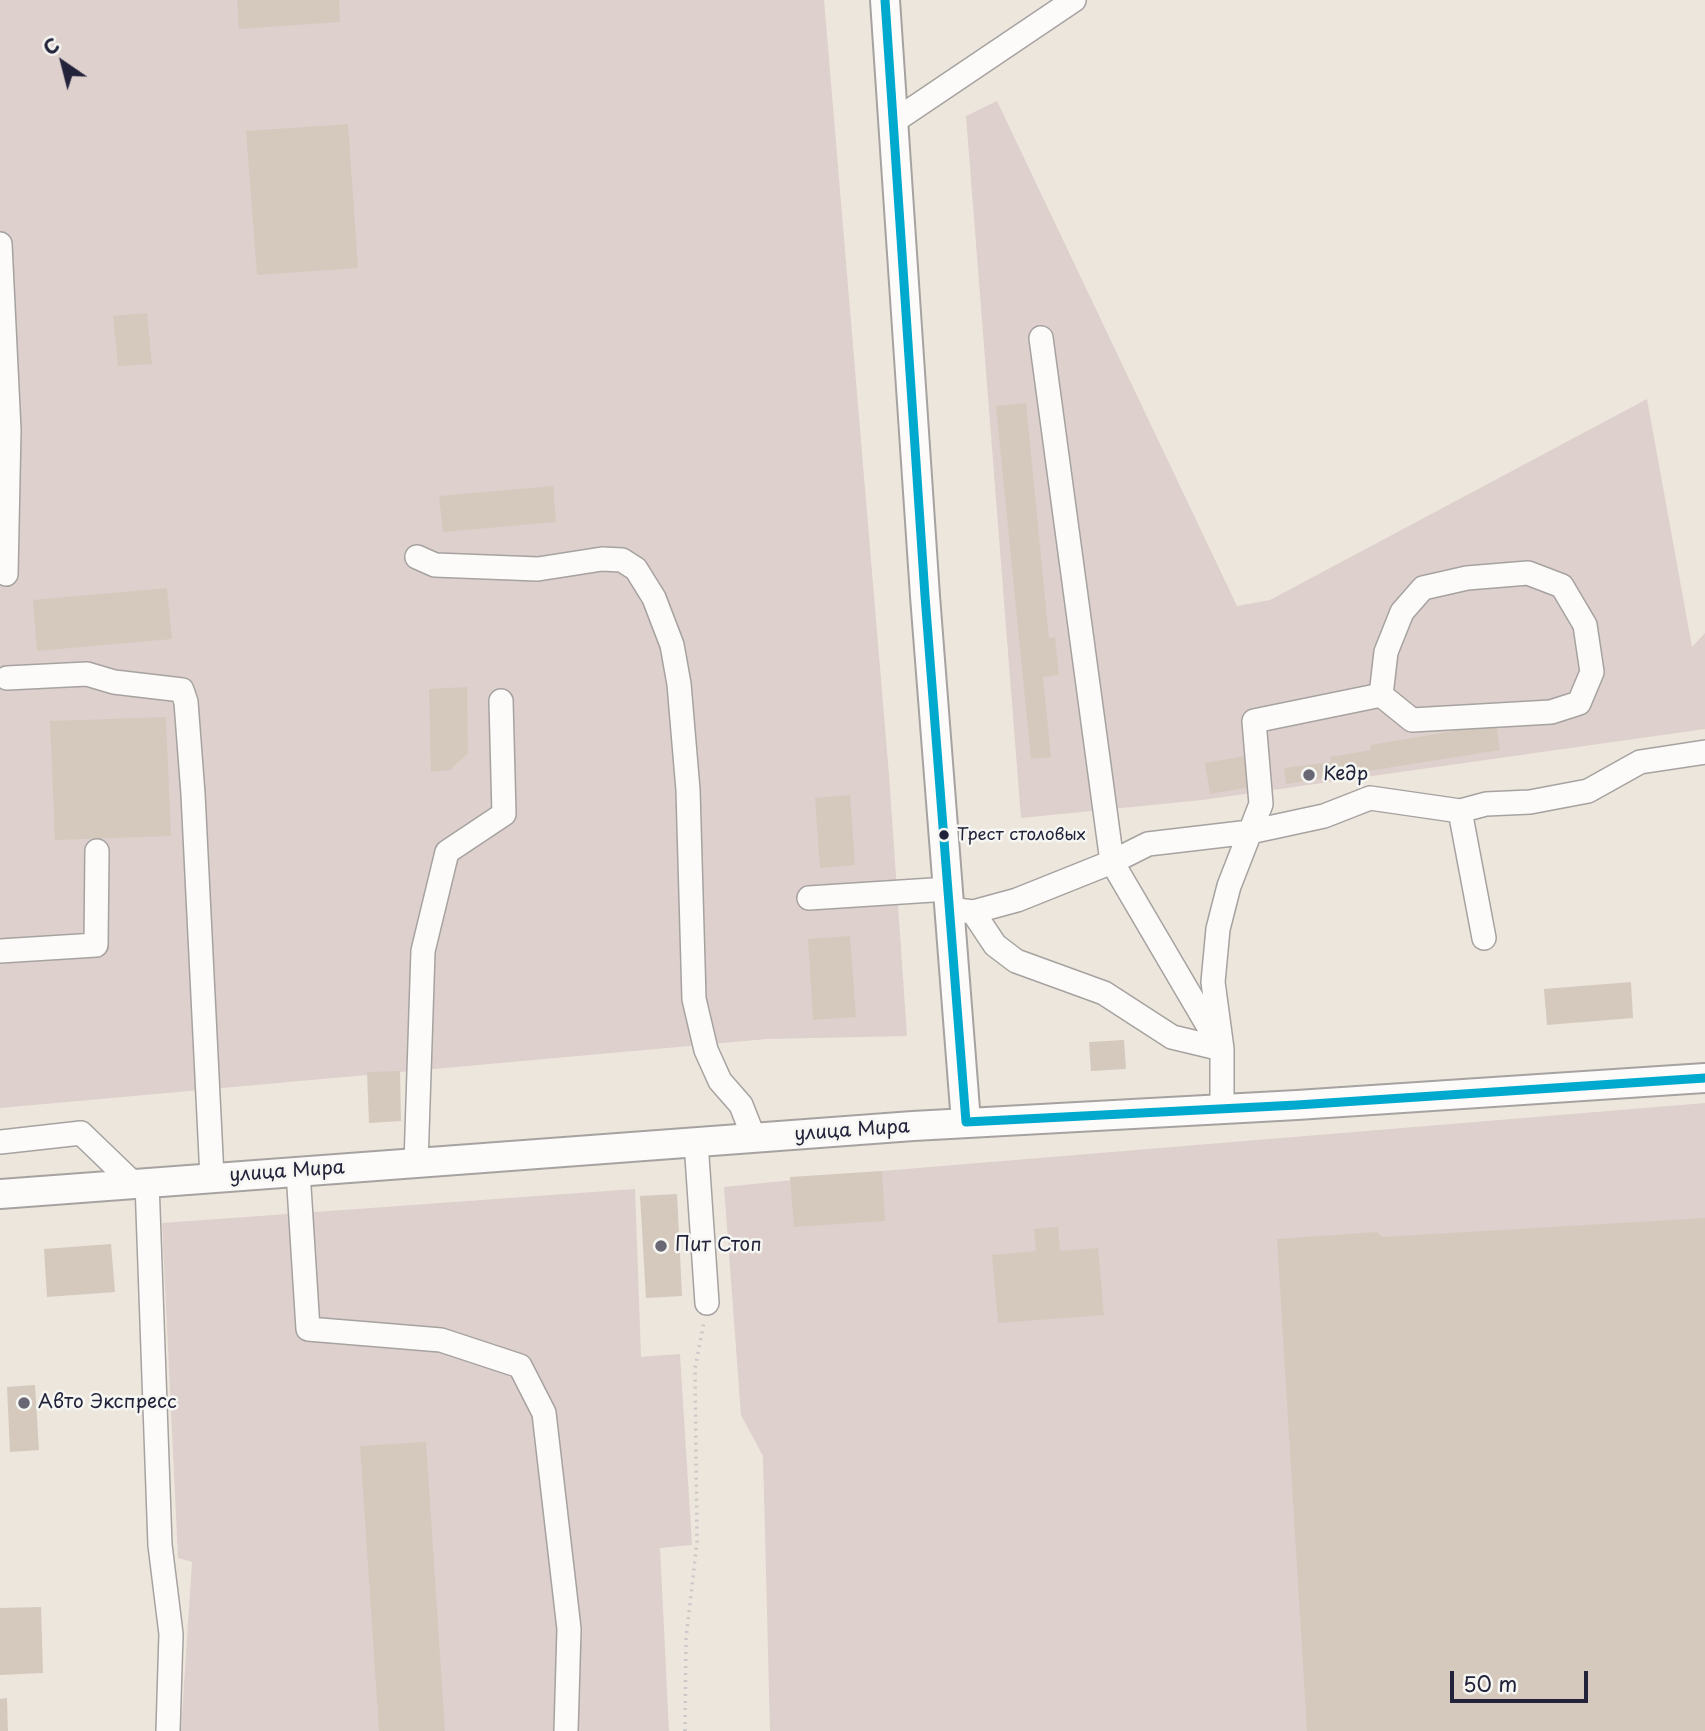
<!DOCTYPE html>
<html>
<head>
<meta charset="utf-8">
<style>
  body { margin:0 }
  #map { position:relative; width:1705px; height:1731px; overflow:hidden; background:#ede6dc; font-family:"Playpen Sans",sans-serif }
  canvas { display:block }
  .north { position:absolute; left:28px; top:28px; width:70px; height:70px; -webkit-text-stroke:5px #f6f6f2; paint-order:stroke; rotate:325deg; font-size:19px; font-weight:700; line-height:28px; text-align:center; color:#22223b }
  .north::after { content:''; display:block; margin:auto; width:24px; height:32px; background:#22223b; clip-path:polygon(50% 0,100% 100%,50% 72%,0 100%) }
  .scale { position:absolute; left:1450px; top:1671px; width:138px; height:32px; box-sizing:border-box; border:4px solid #22223b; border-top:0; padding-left:9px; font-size:21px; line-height:24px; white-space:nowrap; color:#22223b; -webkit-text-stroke:5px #f6f6f2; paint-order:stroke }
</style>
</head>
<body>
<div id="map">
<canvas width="1705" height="1731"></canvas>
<div class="north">С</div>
<div class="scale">50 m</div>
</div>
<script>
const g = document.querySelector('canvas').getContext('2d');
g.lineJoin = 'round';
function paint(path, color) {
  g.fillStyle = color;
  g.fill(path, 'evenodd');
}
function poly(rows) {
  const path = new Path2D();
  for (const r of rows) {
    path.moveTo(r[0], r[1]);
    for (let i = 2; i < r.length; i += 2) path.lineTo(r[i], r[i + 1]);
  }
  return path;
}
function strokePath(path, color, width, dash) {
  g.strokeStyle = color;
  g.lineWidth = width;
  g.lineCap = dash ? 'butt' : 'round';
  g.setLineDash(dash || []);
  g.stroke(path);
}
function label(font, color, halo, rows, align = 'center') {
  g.font = font + ' "Playpen Sans",sans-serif';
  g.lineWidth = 5;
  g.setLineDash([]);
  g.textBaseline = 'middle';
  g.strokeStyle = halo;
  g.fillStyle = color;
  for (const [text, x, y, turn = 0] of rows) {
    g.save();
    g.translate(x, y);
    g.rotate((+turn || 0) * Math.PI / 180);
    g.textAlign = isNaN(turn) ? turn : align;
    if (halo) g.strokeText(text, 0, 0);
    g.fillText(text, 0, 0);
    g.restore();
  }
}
const industrial = poly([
  [0,0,824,0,889,775,907,1036,767,1039,0,1108],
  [997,101,1237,606,1270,600,1647,399,1692,647,1705,633,1705,729,1202,800,1021,818,966,116],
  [1705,1103,1705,1731,770,1731,763,1456,741,1415,724,1187,882,1171],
  [635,1189,641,1357,680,1354,692,1545,660,1548,669,1731,181,1731,192,1562,178,1558,162,1223]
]);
const building = poly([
  [237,0,339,0,340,22,239,29],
  [348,124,358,268,257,275,246,131],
  [147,313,152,364,118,366,113,316],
  [1026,403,1049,638,1055,637,1059,675,1043,677,1051,757,1031,759,996,406],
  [553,486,556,522,443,532,439,496],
  [167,588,172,639,37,651,33,600],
  [467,687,468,753,450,770,431,772,429,689],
  [166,717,171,836,55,840,50,721],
  [1496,724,1500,750,1286,784,1284,768,1331,762,1330,757,1371,750,1370,745],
  [1251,755,1256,786,1210,794,1205,763],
  [850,795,855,865,820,868,815,798],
  [850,936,856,1017,813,1020,808,939],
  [1631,982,1633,1018,1547,1025,1544,989],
  [1124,1040,1126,1069,1091,1071,1089,1042],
  [400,1071,401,1121,369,1123,367,1072],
  [882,1171,885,1221,794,1227,790,1177],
  [677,1194,682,1296,646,1298,640,1196],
  [1705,1218,1705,1731,1307,1731,1277,1239,1377,1232,1382,1237],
  [1058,1227,1060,1251,1098,1248,1104,1315,998,1323,992,1255,1036,1251,1034,1229],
  [111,1244,115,1292,47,1297,44,1249],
  [35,1385,39,1450,10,1452,7,1387],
  [426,1442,445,1731,379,1731,360,1446],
  [41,1607,43,1673,0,1675,0,1608],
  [7,1698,8,1731,0,1731,0,1699]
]);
const path = poly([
  [685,1731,686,1639,697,1542,695,1368,704,1322]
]);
const minor = poly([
  [893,122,1074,0],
  [0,244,9,430,6,574],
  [1041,338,1112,862,1217,1041],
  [417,557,435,565,538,569,602,559,622,560,636,569,654,598,672,645,679,684,688,790,694,999,706,1050,720,1081,741,1105,754,1138],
  [7,678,87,674,114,682,182,690,186,702,193,794,212,1177],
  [1460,811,1484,938],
  [809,898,948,889],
  [949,909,973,912,1017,900,1112,862,1148,844,1250,832,1324,816,1370,798,1460,811,1486,804,1530,802,1588,791,1640,762,1705,752],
  [973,912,995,945,1016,961,1104,993,1172,1037,1222,1049],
  [0,951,96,945,97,851],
  [1222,1108,1222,1049,1213,982,1218,929,1229,886,1261,804,1254,721,1381,695,1386,652,1402,612,1423,588,1467,578,1528,573,1562,586,1585,625,1592,672,1579,703,1551,712,1412,720,1381,695],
  [0,1142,81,1133,133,1183],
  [696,1142,707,1303],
  [416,1163,423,951,447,852,504,814,501,701],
  [298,1171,308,1329,441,1340,520,1366,544,1413,569,1629,566,1731],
  [147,1182,160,1545,171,1634,168,1731]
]);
const major = poly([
  [885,0,925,596,966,1122],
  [0,1194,913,1126,1297,1105,1705,1078]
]);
const bus1 = poly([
  [885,0,925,596,966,1122],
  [966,1122,1297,1105,1705,1078]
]);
const markers = [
  [1309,775,7,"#696773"],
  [944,835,6,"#22223b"],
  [661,1246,7,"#696773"],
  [24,1403,7,"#696773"]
];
const busNames = [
  ["Трест столовых",957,835]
];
const poiNames = [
  ["Кедр",1323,775],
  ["Пит Стоп",675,1246],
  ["Авто Экспресс",38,1403]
];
const streetNames = [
  ["улица Мира",852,1131,-4],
  ["улица Мира",287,1172,-4]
];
paint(industrial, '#ded0cd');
paint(building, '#d5c9be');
strokePath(minor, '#a6a2a0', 26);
strokePath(major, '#a6a2a0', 32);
strokePath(path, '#cac8c8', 3.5, [2, 5]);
strokePath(minor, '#fcfbfa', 23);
strokePath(major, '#fcfbfa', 28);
strokePath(bus1, '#00a9ce', 9);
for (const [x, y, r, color] of markers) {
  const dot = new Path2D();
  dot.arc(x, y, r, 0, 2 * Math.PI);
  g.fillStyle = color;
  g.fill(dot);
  strokePath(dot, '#f6f6f2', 2.5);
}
label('17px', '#22223b', '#f6f6f2', busNames, 'left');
label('19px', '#22223b', '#f6f6f2', poiNames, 'left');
label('19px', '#22223b', '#f6f6f2', streetNames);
</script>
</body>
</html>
